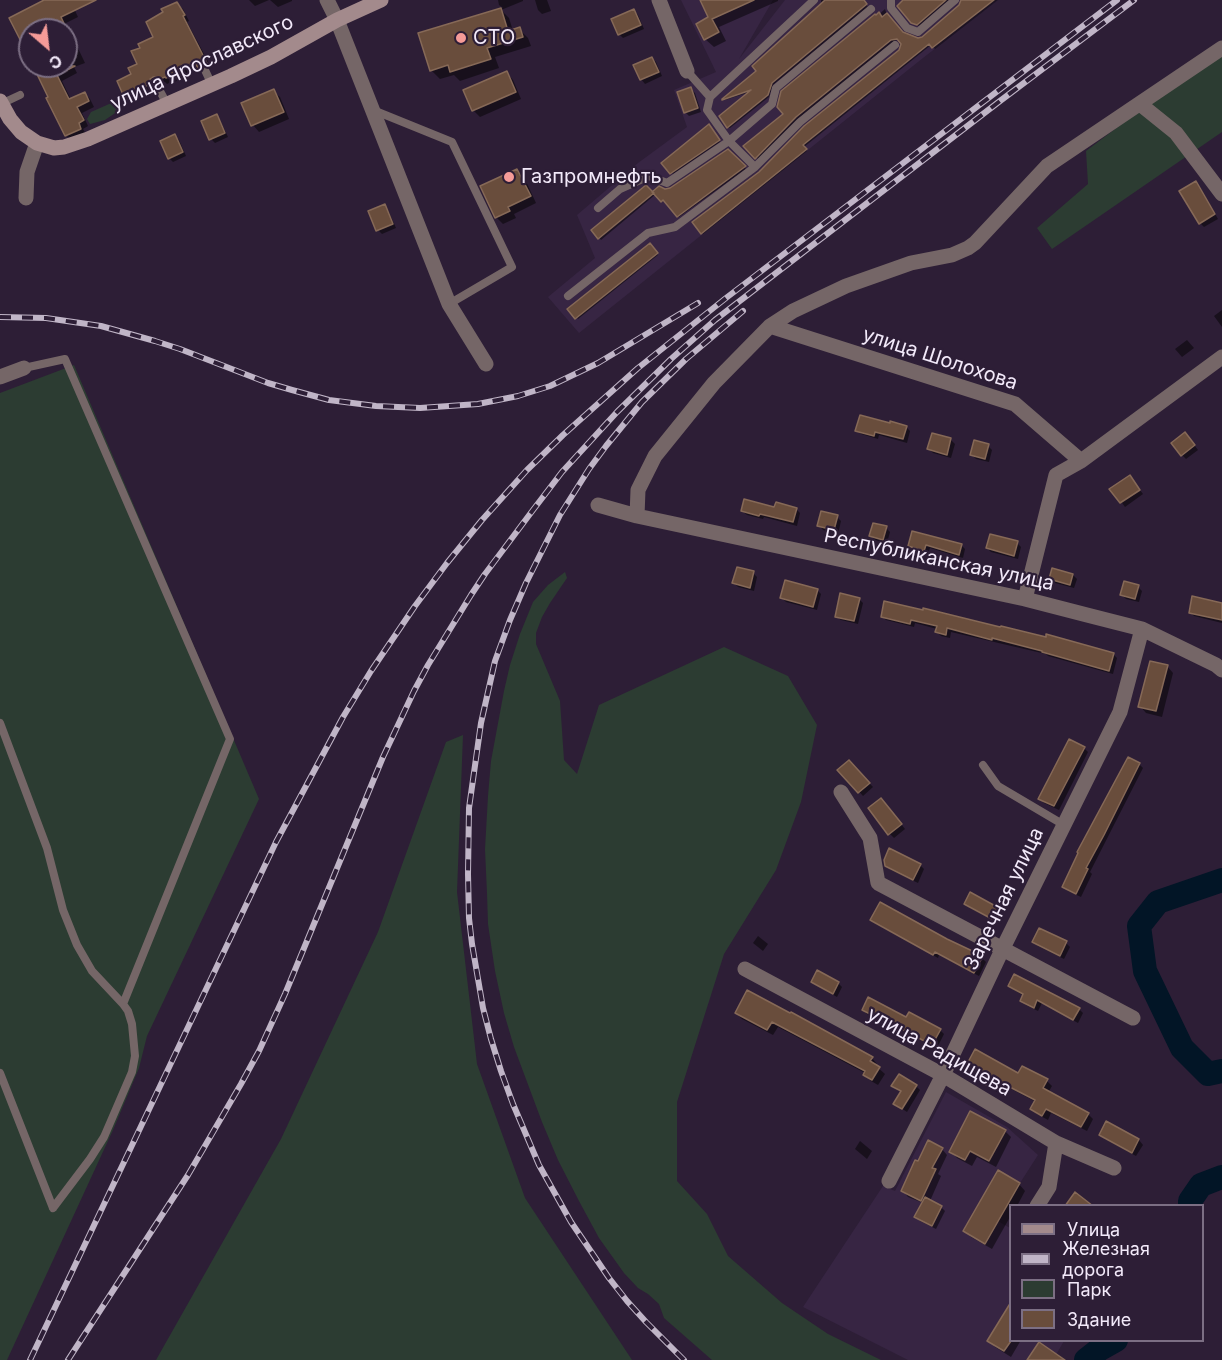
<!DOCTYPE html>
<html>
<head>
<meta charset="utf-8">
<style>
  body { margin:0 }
  #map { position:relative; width:1222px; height:1360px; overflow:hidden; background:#2d1e36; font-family:Inter,sans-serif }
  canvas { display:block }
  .legend { position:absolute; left:1009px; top:1204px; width:195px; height:138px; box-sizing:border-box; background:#2d1e36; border:2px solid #7c6f84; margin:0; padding:8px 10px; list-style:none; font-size:18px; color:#f2e9f9 }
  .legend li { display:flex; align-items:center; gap:12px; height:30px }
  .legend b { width:30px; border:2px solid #7c6f84 }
  .north { position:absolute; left:18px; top:18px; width:60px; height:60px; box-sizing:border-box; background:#2d1e36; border:2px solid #7c6f84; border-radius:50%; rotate:152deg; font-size:16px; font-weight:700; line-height:24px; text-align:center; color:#f2e9f9 }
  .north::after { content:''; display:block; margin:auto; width:21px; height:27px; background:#f59b98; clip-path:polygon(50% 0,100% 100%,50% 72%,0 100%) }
</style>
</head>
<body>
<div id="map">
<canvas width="1222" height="1360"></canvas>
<ul class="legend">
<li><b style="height:8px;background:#a38a8c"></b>Улица</li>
<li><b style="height:8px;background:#c0b5c7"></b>Железная дорога</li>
<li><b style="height:16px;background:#2c3c32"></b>Парк</li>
<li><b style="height:16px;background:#694d3c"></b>Здание</li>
</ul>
<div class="north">С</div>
</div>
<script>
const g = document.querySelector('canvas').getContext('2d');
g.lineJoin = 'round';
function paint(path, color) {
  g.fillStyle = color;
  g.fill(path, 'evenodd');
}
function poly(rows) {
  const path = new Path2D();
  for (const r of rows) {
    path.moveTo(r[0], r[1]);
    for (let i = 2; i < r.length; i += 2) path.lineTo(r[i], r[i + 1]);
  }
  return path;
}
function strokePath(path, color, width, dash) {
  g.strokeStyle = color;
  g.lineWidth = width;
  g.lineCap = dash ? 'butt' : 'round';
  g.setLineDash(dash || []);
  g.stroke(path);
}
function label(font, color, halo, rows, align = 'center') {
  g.font = font + ' Inter,sans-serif';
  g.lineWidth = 4.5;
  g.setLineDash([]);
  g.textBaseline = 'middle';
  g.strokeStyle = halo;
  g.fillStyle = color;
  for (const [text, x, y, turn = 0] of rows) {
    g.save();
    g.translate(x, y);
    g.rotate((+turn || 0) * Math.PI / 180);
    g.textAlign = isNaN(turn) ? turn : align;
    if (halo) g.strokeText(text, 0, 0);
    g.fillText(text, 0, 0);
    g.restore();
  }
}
const built = poly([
  [681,0,773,0,739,59,785,0,998,0,923,58,579,333,548,297,595,258,577,215,638,163,687,127,674,90,716,72],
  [946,1092,1007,1127,1038,1155,1020,1183,998,1221,1010,1228,1010,1340,1064,1341,1053,1360,908,1360,803,1307,883,1186,895,1191]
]);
const green = poly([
  [1222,48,1222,132,1052,249,1037,228,1088,184,1086,151],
  [116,101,123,103,121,109,105,120,90,124,87,119,91,112],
  [74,365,259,799,147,1036,139,1068,113,1130,7,1360,0,1360,0,393],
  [565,572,567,578,550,603,542,617,536,633,536,644,560,701,564,760,577,774,599,705,724,647,788,676,817,725,801,802,776,870,724,954,677,1102,677,1181,707,1214,728,1256,782,1303,828,1334,881,1360,712,1360,664,1318,659,1304,648,1294,638,1288,624,1273,599,1238,579,1201,558,1160,542,1122,514,1047,504,1013,495,971,488,924,487,893,485,849,488,796,491,761,504,691,510,665,520,634,533,602,548,585],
  [463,735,457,892,477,1064,525,1198,632,1360,156,1360,281,1139,378,932,446,742]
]);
const shadow = poly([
  [47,0,70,0,78,17,66,23,85,63,74,67,77,73,62,81,71,100,85,93,90,99,94,107,82,113,88,126,83,129,86,134,72,141,66,135,48,98,50,98,35,66,66,66,66,30,30,30,30,57,11,19],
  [249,0,269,0,255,6],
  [270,0,292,0,292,1,278,7],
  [498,0,523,0,523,1,501,10,509,18,513,31,519,29,528,38,531,46,495,57,499,68,460,81,454,75,440,79,431,70,420,34,503,8,499,5],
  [535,0,547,0,551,11,542,14,538,10],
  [702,0,778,0,778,1,719,27,726,41,714,47,705,39,710,18],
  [821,0,862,0,868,7,773,85,769,97,730,128,728,127,750,92,725,100,723,99,758,71,754,66,821,3],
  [905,0,949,0,919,26,912,22],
  [962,0,998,0,935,49,931,45,804,147,807,151,703,234,702,233,760,173,900,50,903,45,901,42,897,40,893,42,798,119,758,159,745,146,785,114,876,17,885,9,887,15,903,34,916,39,923,38,960,6],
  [177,4,183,9,189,21,187,22,211,67,205,70,204,74,199,69,173,83,171,82,167,84,165,82,159,81,155,85,155,90,131,101,125,96,133,75,139,65,142,48,154,38],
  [634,10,638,15,644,29,623,38,619,34],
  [652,58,656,62,662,76,645,84,641,79],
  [507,73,513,80,521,99,480,117,473,110],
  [691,89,695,93,701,112,689,116,685,112],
  [273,91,280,97,289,119,259,132,253,125],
  [216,116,220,120,228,137,215,143,211,139],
  [711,127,720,142,673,174,663,163],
  [175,136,179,140,186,156,173,162,169,158],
  [727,151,746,169,679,217,665,201,663,202,656,194,601,240,593,230,652,194,671,189],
  [517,171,524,177,536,203,514,214,516,218,503,224,497,218,482,187],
  [1196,183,1200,187,1218,219,1204,227,1200,223],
  [384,206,388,210,396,228,382,234,378,230],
  [650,245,658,255,578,319,569,309],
  [1222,310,1222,327,1214,316],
  [1187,340,1194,348,1182,357,1175,349],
  [906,427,910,431,907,443,879,435,878,439,861,434,857,430],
  [1189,438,1198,450,1186,459,1182,455],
  [950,439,955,444,951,458,933,453,929,449],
  [988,446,992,450,989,462,976,459,972,455],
  [1133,481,1143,494,1125,507,1112,489],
  [775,509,796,509,800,513,797,526,764,517,763,519,747,515,742,511],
  [837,517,841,521,838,534,823,530,819,525],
  [886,528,890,532,887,543,875,540,871,536],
  [914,533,961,545,965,549,963,558,930,548,928,554,914,550,910,546],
  [1017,543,1021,547,1018,559,991,552,987,548],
  [753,573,757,577,754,591,738,587,734,583],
  [1073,575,1077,579,1074,588,1055,583,1051,579],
  [1138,587,1142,591,1139,602,1126,599,1122,595],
  [817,590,821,594,817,610,786,602,782,598],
  [859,599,863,603,858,624,841,620,836,616],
  [885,603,1113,654,1117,658,1113,674,1048,656,1046,654,951,632,950,638,941,636,937,632,937,629,915,623,914,627,886,620,882,616],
  [1222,605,1222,623,1194,616,1190,612],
  [1167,666,1173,673,1162,717,1146,713,1140,706],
  [1084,748,1088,752,1059,810,1044,803,1040,799],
  [849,762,873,787,863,796,840,770],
  [1139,764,1143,768,1090,872,1092,874,1081,897,1068,891,1064,887],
  [885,804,905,829,894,838,890,834],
  [886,865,920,865,924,869,918,883,891,870],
  [881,904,982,958,986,962,979,976,939,955,938,958,876,924],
  [966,904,998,909,1002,913,997,922,970,908],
  [758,936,768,944,763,951,753,943],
  [1034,941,1066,943,1070,947,1064,959,1038,946],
  [812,981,838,983,842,987,837,997,816,985],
  [1010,986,1079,1009,1083,1013,1078,1023,1042,1003,1038,1011,1026,1005,1022,1001,1024,996,1014,990],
  [747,992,872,1058,877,1064,876,1066,885,1074,878,1085,871,1081,865,1075,865,1073,778,1027,773,1035,742,1019,736,1013],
  [863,1010,907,1019,940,1030,944,1034,937,1048,889,1023,888,1024,867,1014],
  [969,1064,1047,1081,1052,1086,1048,1093,1088,1114,1093,1119,1087,1131,1051,1113,1048,1120,1037,1114,1032,1109,1036,1102,1002,1084,997,1092,987,1087,982,1082,985,1075,974,1069],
  [893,1086,916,1086,920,1090,907,1112,895,1104,902,1092],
  [1107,1123,1139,1140,1143,1145,1136,1156,1105,1139,1101,1135],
  [1005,1131,1011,1137,996,1167,977,1157,972,1166,957,1158,951,1151],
  [860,1141,872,1151,867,1159,855,1149],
  [942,1149,947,1155,938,1174,941,1176,930,1201,941,1207,945,1211,936,1229,920,1221,916,1217,923,1203,908,1197,903,1191,919,1163],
  [1019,1184,1025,1191,1017,1206,1010,1206,1010,1217,992,1249,971,1237,965,1231],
  [989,1340,1021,1340,1011,1357,995,1347]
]);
const river = poly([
  [1222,880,1158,902,1139,926,1145,971,1182,1048,1208,1074,1222,1071],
  [1190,1206,1190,1201,1201,1185,1222,1177],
  [1086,1360,1100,1349,1116,1340]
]);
const building = poly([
  [44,0,96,0,61,17,67,30,30,30,30,59,9,18,44,0],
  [700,0,754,0,712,19,719,32,704,40,696,24,708,17,700,0],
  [825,0,864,0,867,4,772,83,768,95,727,128,719,116,751,90,722,100,722,99,756,71,752,66,825,0],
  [903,0,946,0,917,25,911,23,897,6,903,0],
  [961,0,994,0,932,48,929,44,803,145,807,149,701,234,692,222,759,172,804,126,899,50,901,44,897,39,891,40,796,117,755,159,743,146,783,114,777,107,781,91,875,14,876,15,879,12,882,17,887,13,903,32,918,38,922,37,959,5,961,0],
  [177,2,185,15,183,16,207,63,204,62,199,64,199,70,195,63,166,78,165,77,160,79,158,77,153,77,150,79,150,84,124,97,117,81,131,74,128,68,137,64,131,51,140,48,138,44,153,37,146,22,163,12,161,9,177,2],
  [501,8,508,31,520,27,523,37,487,48,491,59,450,72,448,65,430,71,418,33,501,8],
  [634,9,641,25,618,35,611,19,634,9],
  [652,57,659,72,640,80,633,65,652,57],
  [33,66,75,66,57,75,69,99,85,92,89,101,77,107,84,120,79,123,81,129,65,136,46,98,48,97,33,66],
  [507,71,516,92,472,111,463,90,507,71],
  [691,87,698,108,684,113,677,92,691,87],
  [274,89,284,112,251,126,241,103,274,89],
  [217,114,225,133,209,140,201,121,217,114],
  [709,124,720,140,670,174,661,163,709,124],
  [175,134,183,152,168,159,160,141,175,134],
  [728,149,746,166,677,217,663,200,661,202,652,192,659,186,665,189,670,188,728,149],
  [517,169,531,196,508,207,510,211,495,218,480,186,517,169],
  [1196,181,1215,214,1199,224,1179,191,1196,181],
  [646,185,654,193,598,239,591,230,646,185],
  [385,204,393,224,376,231,368,211,385,204],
  [650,243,658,253,575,319,567,309,650,243],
  [860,415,890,423,890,421,907,426,903,439,875,432,874,436,855,431,860,415],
  [1185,432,1195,445,1181,456,1171,443,1185,432],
  [932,433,951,438,947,455,927,449,932,433],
  [974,440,989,444,985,459,970,455,974,440],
  [1130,475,1140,490,1120,503,1109,489,1130,475],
  [744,499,774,507,776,502,797,508,793,522,760,514,759,516,741,511,744,499],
  [821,511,838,515,834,530,817,526,821,511],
  [873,523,887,526,883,540,869,536,873,523],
  [912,531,962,544,959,555,926,545,924,551,908,546,912,531],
  [990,534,1018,541,1014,556,986,548,990,534],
  [737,567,754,571,750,588,732,583,737,567],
  [1052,568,1073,574,1070,585,1049,579,1052,568],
  [785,580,818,589,813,607,780,598,785,580],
  [1124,581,1139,585,1135,599,1120,595,1124,581],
  [840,593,860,598,854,621,835,617,840,593],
  [1192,596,1222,603,1222,620,1189,613,1192,596],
  [884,601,923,610,923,608,1000,627,1001,626,1046,637,1046,634,1114,653,1109,671,1042,652,1042,651,992,638,992,640,947,628,946,635,935,632,937,626,911,620,910,624,881,617,884,601],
  [1150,661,1168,665,1156,711,1138,707,1150,661],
  [1069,739,1085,747,1054,806,1038,799,1069,739],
  [1128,757,1140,763,1104,835,1086,868,1088,869,1076,894,1062,887,1078,853,1077,852,1128,757],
  [849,760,870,783,858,793,837,770,849,760],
  [881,798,902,824,888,835,868,808,881,798],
  [889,848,921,864,913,880,885,866,884,860,889,848],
  [970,892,999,908,992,919,964,904,970,892],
  [880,902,947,939,983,956,974,973,935,952,933,955,870,920,880,902],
  [1039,928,1067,941,1060,956,1032,942,1039,928],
  [817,970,839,982,833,994,811,982,817,970],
  [1014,974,1080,1008,1073,1020,1037,1000,1034,1008,1020,1001,1023,994,1008,986,1014,974],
  [747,990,790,1013,791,1012,873,1057,870,1061,880,1067,872,1080,863,1075,865,1071,772,1022,767,1030,735,1013,747,990],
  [868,997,906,1017,909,1012,941,1029,932,1045,884,1020,884,1021,862,1010,868,997],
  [975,1049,1018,1073,1022,1066,1048,1079,1043,1088,1089,1113,1081,1127,1046,1109,1042,1116,1030,1109,1035,1100,996,1080,992,1088,980,1082,985,1074,967,1064,975,1049],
  [899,1074,917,1085,902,1109,893,1104,901,1091,891,1086,899,1074],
  [970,1111,1006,1130,989,1161,970,1151,965,1160,949,1152,970,1111],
  [1106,1121,1139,1139,1132,1153,1099,1135,1106,1121],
  [928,1140,943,1148,932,1168,936,1169,921,1201,901,1191,915,1160,918,1161,928,1140],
  [998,1170,1020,1183,985,1244,963,1231,998,1170],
  [1075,1192,1093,1206,1065,1206,1075,1192],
  [925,1197,942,1206,932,1226,914,1217,925,1197],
  [1011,1302,1011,1341,1004,1351,987,1341,1011,1302],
  [1039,1342,1065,1360,1027,1360,1039,1342]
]);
const lane = poly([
  [891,0,891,8,907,28,918,32,955,0],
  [204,68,212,85],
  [687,71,710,97],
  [155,82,167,104],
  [1,104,20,95],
  [373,110,452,142,512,267,449,304],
  [755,167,729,141,707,110,710,97,814,0],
  [598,208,620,189,649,176,667,183,729,141,772,104,776,88,871,9],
  [568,296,648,233,675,227,755,167,800,122,895,45],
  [24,368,65,359,230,739,123,1004,128,1011,132,1024,135,1056,132,1072,104,1137,90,1159,53,1208],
  [0,723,47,848,63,910,77,945,92,971,123,1004],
  [983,765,998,786,1064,825],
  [0,1073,53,1208]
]);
const street = poly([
  [327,0,337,20,449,304,486,364],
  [659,0,687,71],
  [1140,104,1176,133,1222,194],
  [26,198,27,172,37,143],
  [770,326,1015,404,1081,461],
  [0,377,24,368],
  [598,505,637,516,1025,599,1087,615,1142,629,1216,665,1222,670],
  [637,516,638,490,655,456,714,383,770,326,793,311,846,286,911,263,952,255,968,248,975,243,1047,166,1222,48],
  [1025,599,1056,475,1081,461,1222,357],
  [841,792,870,838,878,883,1133,1018],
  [745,969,943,1075,1056,1143,1114,1168],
  [889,1181,943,1075,1002,950,1120,712,1142,629],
  [1037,1206,1049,1187,1056,1143]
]);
const secondary = poly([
  [0,101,10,119,21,132,37,143,54,148,64,147,88,139,231,76,271,57,337,20,381,0]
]);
const rail = poly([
  [0,317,46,318,101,326,155,341,180,349,268,383,292,390,329,400,376,406,420,408,478,404,518,396,550,386,598,363,698,303],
  [30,1360,276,842,343,717,371,671,415,606,447,563,482,520,527,470,563,435,638,368,726,298,1117,0],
  [68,1360,188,1175,241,1084,259,1051,285,994,383,757,414,691,428,665,471,595,485,574,533,510,562,472,617,412,671,359,715,320,1000,101,1134,0],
  [684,1360,646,1322,627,1301,609,1278,571,1222,539,1165,513,1104,501,1071,491,1039,483,1008,472,944,469,918,468,874,469,808,481,723,495,661,510,620,526,583,560,515,589,469,606,446,642,402,686,359,743,311]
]);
const markers = [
  [461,38,6,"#f59b98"],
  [509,177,6,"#f59b98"]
];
const poiNames = [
  ["СТО",473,38],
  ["Газпромнефть",521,177]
];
const streetNames = [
  ["улица Ярославского",202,63,-25],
  ["улица Шолохова",940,359,18],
  ["Республиканская улица",939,560,12],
  ["Заречная улица",1004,899,-64],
  ["улица Радищева",939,1052,29]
];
paint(built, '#372543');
paint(green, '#2c3c32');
paint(shadow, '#0007');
strokePath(river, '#021526', 24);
paint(building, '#694d3c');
strokePath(building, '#866957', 1.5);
strokePath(lane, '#756667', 8);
strokePath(street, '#756667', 15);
strokePath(secondary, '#a38a8c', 15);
strokePath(rail, '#c0b5c7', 6);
strokePath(rail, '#2d1e36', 4, [11]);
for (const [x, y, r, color] of markers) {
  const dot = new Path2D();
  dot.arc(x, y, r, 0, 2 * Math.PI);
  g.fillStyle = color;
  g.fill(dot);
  strokePath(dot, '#2d1e36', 2);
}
label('20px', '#f2e9f9', '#2d1e36', poiNames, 'left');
label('20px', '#f2e9f9', '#2d1e36', streetNames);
</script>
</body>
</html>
